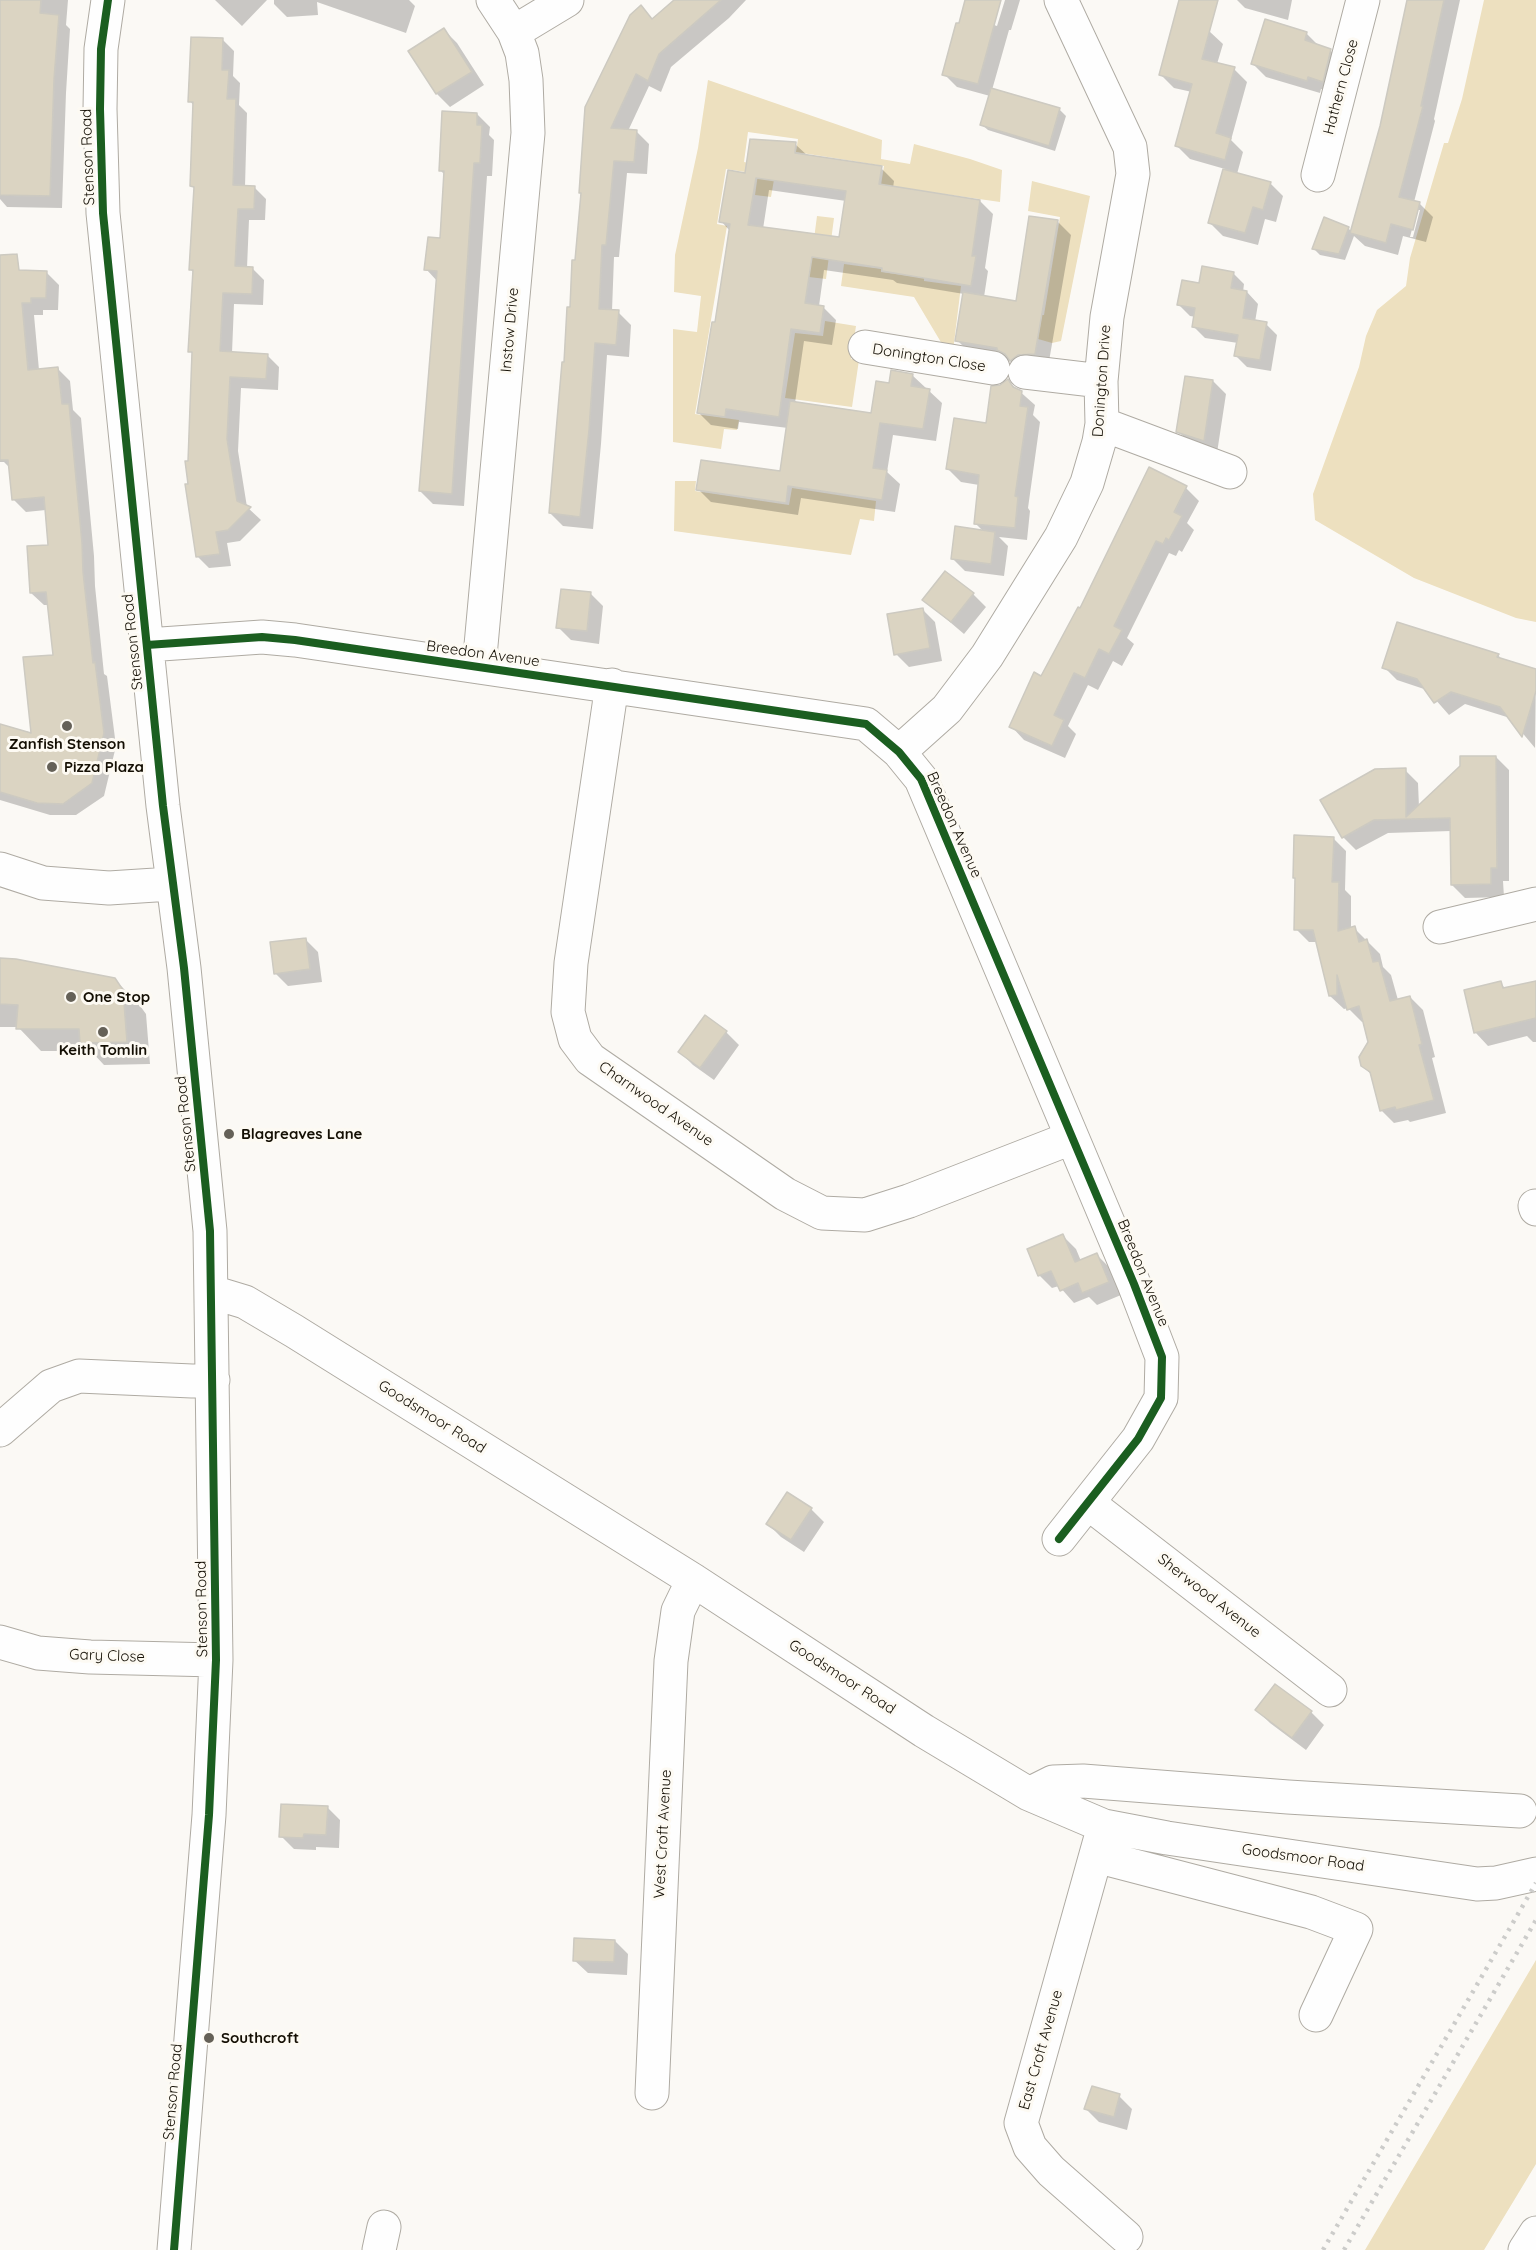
<!DOCTYPE html>
<html>
<head>
<meta charset="utf-8">
<style>
  body { margin:0 }
  canvas { display:block; background:#fbf9f5 }
</style>
</head>
<body>
<canvas width="1536" height="2250"></canvas>
<script>
const g = document.querySelector('canvas').getContext('2d');
g.lineJoin = 'round';
function paint(path, color) {
  g.fillStyle = color;
  g.fill(path, 'evenodd');
}
function poly(rows) {
  const path = new Path2D();
  for (const r of rows) {
    path.moveTo(r[0], r[1]);
    for (let i = 2; i < r.length; i += 2) path.lineTo(r[i], r[i + 1]);
  }
  return path;
}
function strokePath(path, color, width, dash) {
  g.strokeStyle = color;
  g.lineWidth = width;
  g.lineCap = dash ? 'butt' : 'round';
  g.setLineDash(dash || []);
  g.stroke(path);
}
function label(font, color, halo, rows, align = 'center') {
  g.font = font + ' Quicksand,sans-serif';
  g.lineWidth = 6;
  g.setLineDash([]);
  g.textBaseline = 'middle';
  g.strokeStyle = halo;
  g.fillStyle = color;
  for (const [text, x, y, turn = 0] of rows) {
    g.save();
    g.translate(x, y);
    g.rotate((+turn || 0) * Math.PI / 180);
    g.textAlign = isNaN(turn) ? turn : align;
    if (halo) g.strokeText(text, 0, 0);
    g.fillText(text, 0, 0);
    g.restore();
  }
}
const green = poly([
  [1484,0,1536,0,1536,622,1516,618,1414,578,1315,520,1313,494,1359,367,1366,336,1377,310,1406,286,1410,258,1444,143,1448,143,1462,99],
  [708,80,882,140,881,159,910,164,914,144,970,159,1002,170,1000,202,881,185,884,166,796,152,798,139,748,132,744,162,776,168,771,197,755,195,758,174,726,169,717,224,727,226,695,414,739,420,737,430,724,429,721,449,673,442,673,329,697,332,701,296,674,292,675,255,698,148],
  [1032,181,1090,196,1061,341,1052,343,1038,339,1042,315,1044,315,1060,217,1028,211],
  [817,216,834,218,826,279,809,277],
  [844,264,881,269,881,272,924,278,924,281,961,286,953,351,945,349,914,297,841,286],
  [825,321,856,326,851,359,859,360,852,407,785,398,795,333,823,336],
  [675,481,696,481,695,491,789,505,792,488,876,501,874,521,860,519,851,555,674,531],
  [1536,1960,1536,2164,1484,2250,1365,2250]
]);
const shadow = poly([
  [0,0,68,0,66,25,70,29,66,93,62,208,7,207,0,199],
  [215,0,267,0,242,26],
  [274,0,409,0,415,6,406,33,317,2,318,15,287,17,274,4],
  [676,0,746,0,729,18,671,67,661,92,649,86,628,131,636,131,649,144,647,174,627,173,619,257,614,257,612,311,618,312,631,325,629,357,607,355,601,444,593,529,563,526,550,513,576,262,583,195,580,192,641,7,653,20],
  [967,0,1001,0,994,25,997,26,1005,0,1020,0,1011,30,1009,30,992,90,1059,109,1066,116,1055,151,988,130,981,124,990,96,957,87,944,74],
  [1237,0,1292,0,1288,20,1245,8],
  [1408,0,1460,0,1434,119,1435,121,1414,202,1420,204,1433,217,1426,242,1403,236,1398,255,1365,246,1354,236,1345,260,1320,255,1314,249,1325,219,1348,228,1352,232,1392,82],
  [1417,210,1420,210,1413,237,1410,237],
  [444,30,457,43,484,85,450,107,437,94,410,52],
  [1209,31,1223,44,1217,64,1234,69,1247,82,1231,140,1243,152,1237,174,1270,183,1283,196,1276,222,1265,219,1258,245,1223,236,1210,223,1225,169,1190,159,1177,146,1192,92,1174,88,1161,75],
  [1306,33,1319,46,1330,50,1343,63,1336,94,1321,89,1320,93,1266,77,1253,64],
  [222,39,234,51,233,76,240,83,239,105,247,113,245,187,254,187,266,199,265,220,249,220,247,268,252,268,264,280,263,305,234,304,232,353,267,355,279,367,278,390,241,388,238,451,247,507,261,520,240,541,227,543,231,566,209,568,198,557,189,485,194,355,190,351,194,273,191,270,195,189,192,186,194,106,190,101],
  [477,114,490,127,489,135,494,140,492,176,487,176,464,506,433,504,420,491,438,282,426,269,441,239,445,175,440,170],
  [795,144,809,157,881,168,894,181,893,188,980,201,993,214,985,268,988,271,984,297,1017,303,1058,222,1071,235,1048,367,1012,363,1009,360,970,353,957,340,964,294,897,283,893,280,824,270,819,306,823,307,836,320,832,345,804,341,795,403,872,414,890,385,912,375,942,403,936,441,893,435,887,472,900,484,895,512,801,498,798,515,711,502,698,489,781,473,788,428,739,422,738,429,711,425,698,412,716,324,730,231,721,221,746,174],
  [769,190,846,201,841,238,763,229],
  [0,271,46,272,59,285,58,310,43,310,43,315,34,315,39,370,58,369,70,381,73,410,81,418,94,556,95,586,104,674,107,676,116,746,104,796,76,815,50,815,0,800,0,725,33,733,55,656,49,605,44,605,31,593,50,546,46,510,26,512,13,499,10,468,4,462,0,462],
  [1233,273,1244,284,1243,292,1247,292,1258,304,1255,322,1266,324,1277,335,1271,371,1247,367,1236,356,1238,343,1205,338,1194,327,1196,317,1190,316,1179,305,1200,285],
  [1008,381,1035,405,1033,415,1040,422,1028,508,1030,511,1027,540,999,537,1008,546,1004,576,965,571,952,558,984,532,975,523,979,485,961,482,948,469,987,425,1001,387],
  [1213,381,1226,394,1217,453,1191,444,1178,431],
  [1186,488,1199,501,1187,523,1194,530,1182,552,1179,550,1176,556,1169,553,1127,638,1134,644,1122,666,1113,661,1098,690,1088,685,1068,726,1076,734,1065,758,1024,740,1011,726,1042,678],
  [590,593,603,606,599,644,571,640,558,627],
  [973,594,986,607,964,634,924,600],
  [922,609,935,622,942,661,909,667,896,654],
  [1498,655,1503,661,1536,671,1535,748,1510,718,1465,704,1449,715,1427,690,1397,680,1384,667],
  [1496,757,1509,770,1509,881,1503,881,1504,897,1465,898,1452,885,1451,831,1388,833,1356,850,1343,837,1405,770,1418,783,1419,807],
  [1333,838,1346,851,1345,890,1351,896,1351,929,1354,928,1380,954,1383,967,1391,975,1398,1000,1410,997,1423,1010,1435,1057,1432,1058,1446,1113,1410,1122,1408,1120,1394,1123,1381,1110,1373,1076,1362,1066,1370,1042,1364,1021,1362,1022,1348,1008,1344,1009,1330,996,1317,942,1309,942,1296,929,1297,880,1294,878],
  [305,939,318,952,322,982,288,986,275,973],
  [0,960,114,979,138,1003,146,1014,150,1064,104,1065,91,1051,41,1051,18,1027,0,1027],
  [1536,982,1536,1042,1533,1042,1527,1036,1488,1046,1475,1032,1500,983,1506,989],
  [726,1032,739,1045,714,1080,693,1065,680,1052],
  [1063,1236,1076,1249,1081,1261,1096,1254,1109,1267,1121,1295,1097,1305,1089,1297,1074,1303,1059,1286,1052,1288,1039,1275],
  [811,1509,824,1522,804,1552,781,1537,768,1524],
  [1257,1710,1311,1712,1324,1725,1306,1750,1270,1723],
  [327,1807,340,1820,339,1848,316,1847,316,1850,294,1849,281,1836],
  [615,1941,628,1954,627,1975,588,1973,574,1960],
  [1119,2096,1132,2109,1127,2130,1099,2122,1086,2109]
]);
const building = poly([
  [0,0,41,0,40,13,59,15,54,79,50,196,0,195,0,0],
  [674,0,721,0,659,54,648,81,636,74,611,128,637,130,634,162,614,161,606,245,602,245,599,309,619,310,616,345,595,343,589,430,580,517,549,513,562,362,564,362,567,307,570,307,572,260,575,260,581,193,579,193,585,107,630,15,641,5,652,19,674,0],
  [965,0,1001,0,978,84,942,75,956,23,959,23,965,0],
  [1179,0,1218,0,1202,59,1235,67,1216,133,1231,138,1225,160,1175,146,1192,84,1159,75,1179,0],
  [1407,0,1444,0,1421,106,1423,106,1399,197,1420,202,1413,230,1391,224,1386,243,1350,233,1380,126,1407,0],
  [1265,19,1307,32,1305,40,1331,49,1323,82,1308,77,1307,81,1251,64,1265,19],
  [444,28,472,72,436,94,408,51,444,28],
  [191,37,223,38,222,70,229,70,227,99,236,99,233,185,255,186,254,209,238,209,235,266,253,267,252,294,223,293,220,351,268,354,266,379,230,377,227,439,237,501,251,507,228,530,216,532,220,554,196,557,185,484,188,484,185,461,188,461,192,352,188,352,193,270,189,270,194,187,190,186,193,102,188,102,191,37],
  [991,88,1060,108,1049,146,980,125,991,88],
  [442,111,477,113,477,125,482,125,480,163,474,163,452,494,419,491,437,271,424,270,428,237,440,238,444,171,439,171,442,111],
  [750,139,796,142,795,153,882,166,879,184,980,200,972,256,976,256,971,286,882,271,882,268,812,257,805,303,824,306,820,333,791,329,779,417,726,409,725,417,697,413,712,322,715,322,730,224,719,222,728,170,745,173,750,139],
  [756,178,846,191,839,237,748,225,756,178],
  [1223,169,1271,182,1263,210,1253,207,1245,233,1208,223,1223,169],
  [1029,216,1058,220,1035,354,1018,355,1010,361,1005,354,997,350,997,348,955,341,963,292,1016,301,1029,216],
  [1324,217,1349,227,1339,254,1312,249,1324,217],
  [17,254,19,270,47,271,46,298,31,298,31,303,22,303,28,370,58,367,62,404,69,404,82,543,83,572,93,663,95,662,104,733,92,783,63,804,37,803,0,792,0,724,31,733,23,657,53,655,46,592,30,593,27,546,48,545,44,497,12,500,8,460,0,460,0,255,17,254],
  [1202,266,1234,272,1231,288,1247,291,1243,318,1267,322,1260,360,1234,356,1238,335,1192,327,1195,308,1177,305,1182,280,1199,283,1202,266],
  [891,370,913,374,911,386,930,389,923,429,880,423,873,468,887,470,882,500,788,486,786,503,696,490,701,460,780,471,790,401,871,413,876,381,889,383,891,370],
  [1185,376,1213,380,1204,441,1176,432,1185,376],
  [1008,379,1013,387,1022,391,1020,406,1028,407,1015,496,1018,497,1015,528,974,524,979,475,946,469,954,418,986,423,991,386,1000,385,1008,379],
  [1149,467,1187,486,1174,512,1182,516,1169,540,1166,538,1163,544,1156,541,1114,626,1122,630,1109,654,1099,649,1085,678,1074,673,1054,715,1064,720,1052,746,1009,727,1034,672,1041,676,1078,607,1080,608,1149,467],
  [955,526,995,532,991,564,951,559,955,526],
  [945,571,974,593,951,622,922,600,945,571],
  [561,589,591,592,587,631,556,628,561,589],
  [923,608,930,648,894,655,887,614,923,608],
  [1397,622,1499,654,1497,657,1536,669,1536,691,1522,737,1500,707,1451,692,1434,703,1417,679,1382,668,1397,622],
  [1460,756,1496,756,1497,868,1491,868,1491,884,1451,885,1450,818,1374,820,1342,838,1320,800,1375,769,1406,768,1406,817,1460,766,1460,756],
  [1294,835,1334,837,1332,882,1339,882,1338,931,1355,926,1359,942,1367,939,1373,962,1379,961,1390,1001,1410,996,1422,1044,1419,1045,1434,1100,1396,1110,1395,1107,1380,1111,1370,1072,1361,1066,1359,1057,1368,1042,1359,1006,1347,1010,1337,975,1337,995,1329,996,1313,930,1294,930,1295,878,1293,878,1294,835],
  [306,938,310,969,274,974,270,942,306,938],
  [0,958,16,959,115,978,123,990,127,1042,80,1043,79,1029,16,1029,18,1005,0,1004,0,958],
  [1501,981,1503,988,1536,981,1536,1018,1474,1033,1464,990,1501,981],
  [705,1015,727,1031,700,1068,678,1052,705,1015],
  [1063,1234,1075,1262,1097,1253,1109,1282,1082,1293,1078,1283,1060,1291,1051,1271,1038,1276,1027,1249,1063,1234],
  [787,1492,812,1508,791,1540,766,1524,787,1492],
  [1275,1684,1312,1711,1292,1738,1255,1710,1275,1684],
  [281,1804,328,1806,326,1835,304,1834,303,1838,279,1837,281,1804],
  [574,1938,615,1940,614,1962,573,1961,574,1938],
  [1092,2086,1120,2094,1114,2117,1084,2109,1092,2086]
]);
const minor = poly([
  [108,0,101,49,100,109,103,213,163,806,184,968,210,1231,216,1660,209,1815,174,2250],
  [514,32,567,0],
  [1318,175,1363,0],
  [865,347,993,368],
  [1025,372,1101,381],
  [1102,424,1230,472],
  [147,645,262,637,295,640,866,724,899,752,921,779,1134,1284,1162,1357,1161,1398,1138,1439,1059,1539],
  [479,667,528,133,526,80,522,53,514,32,493,0],
  [612,685,571,963,568,1012,575,1039,590,1059,785,1194,822,1213,865,1215,909,1201,1071,1138],
  [899,752,947,709,987,656,1061,537,1087,483,1099,442,1102,424,1101,381,1107,317,1133,174,1130,147,1061,0],
  [0,869,43,883,109,888,171,884],
  [1440,927,1536,904],
  [1535,1206,1536,1209],
  [212,1292,245,1302,294,1331,693,1580,924,1731,1029,1794,1104,1826,1167,1838,1477,1884,1496,1883,1536,1874],
  [0,1430,51,1386,79,1376,192,1381,213,1380],
  [1088,1503,1330,1690],
  [0,1642,38,1653,90,1657,216,1660],
  [1029,1794,1053,1782,1083,1781,1288,1797,1520,1811],
  [1104,1826,1021,2123,1030,2147,1051,2171,1126,2237],
  [1096,1856,1311,1912,1356,1929,1316,2015],
  [652,2093,671,1661,678,1611,693,1580],
  [379,2250,384,2227],
  [1525,2250,1536,2233]
]);
const rail = poly([
  [1323,2250,1536,1883],
  [1344,2250,1536,1920]
]);
const cycleway = poly([
  [108,0,101,49,100,109,103,213,163,806,184,968,210,1231,216,1660,209,1815,174,2250],
  [147,645,262,637,295,640,866,724,899,752,921,779,1134,1284,1162,1357,1161,1398,1138,1439,1059,1539]
]);
const markers = [
  [67,726,6,"#656158"],
  [52,767,6,"#656158"],
  [71,997,6,"#656158"],
  [103,1032,6,"#656158"],
  [229,1134,6,"#656158"],
  [209,2038,6,"#656158"]
];
const streetNames = [
  ["Hathern Close",1341,87,-75],
  ["Stenson Road",88,157,-92],
  ["Instow Drive",510,330,-85],
  ["Donington Close",929,358,9],
  ["Donington Drive",1102,381,-86],
  ["Stenson Road",133,642,-96],
  ["Breedon Avenue",483,654,8],
  ["Breedon Avenue",954,825,66],
  ["Charnwood Avenue",656,1104,35],
  ["Stenson Road",186,1124,-96],
  ["Breedon Avenue",1143,1273,68],
  ["Goodsmoor Road",432,1417,32],
  ["Sherwood Avenue",1209,1596,38],
  ["Stenson Road",202,1609,-91],
  ["Gary Close",107,1656,2],
  ["Goodsmoor Road",842,1677,33],
  ["West Croft Avenue",663,1834,-87],
  ["Goodsmoor Road",1303,1858,8],
  ["East Croft Avenue",1041,2050,-74],
  ["Stenson Road",173,2092,-85]
];
const poiNames = [
  ["Zanfish Stenson",67,744,"center"],
  ["Pizza Plaza",64,767],
  ["One Stop",83,997],
  ["Keith Tomlin",103,1050,"center"],
  ["Blagreaves Lane",241,1134],
  ["Southcroft",221,2038]
];
paint(green, '#ede0bf');
paint(shadow, '#0003');
paint(building, '#dbd4c2');
strokePath(building, '#cdcac1', 1.5);
strokePath(minor, '#afaba3', 35);
strokePath(minor, '#fefefe', 33);
strokePath(rail, '#ccccca', 4.5, [3, 6]);
strokePath(cycleway, '#1b5e20', 8);
for (const [x, y, r, color] of markers) {
  const dot = new Path2D();
  dot.arc(x, y, r, 0, 2 * Math.PI);
  g.fillStyle = color;
  g.fill(dot);
  strokePath(dot, '#fdfaf3', 2);
}
label('15px', '#140f04', '#fdfaf3', streetNames);
label('bold 15px', '#140f04', '#fdfaf3', poiNames, 'left');
</script>
</body>
</html>
